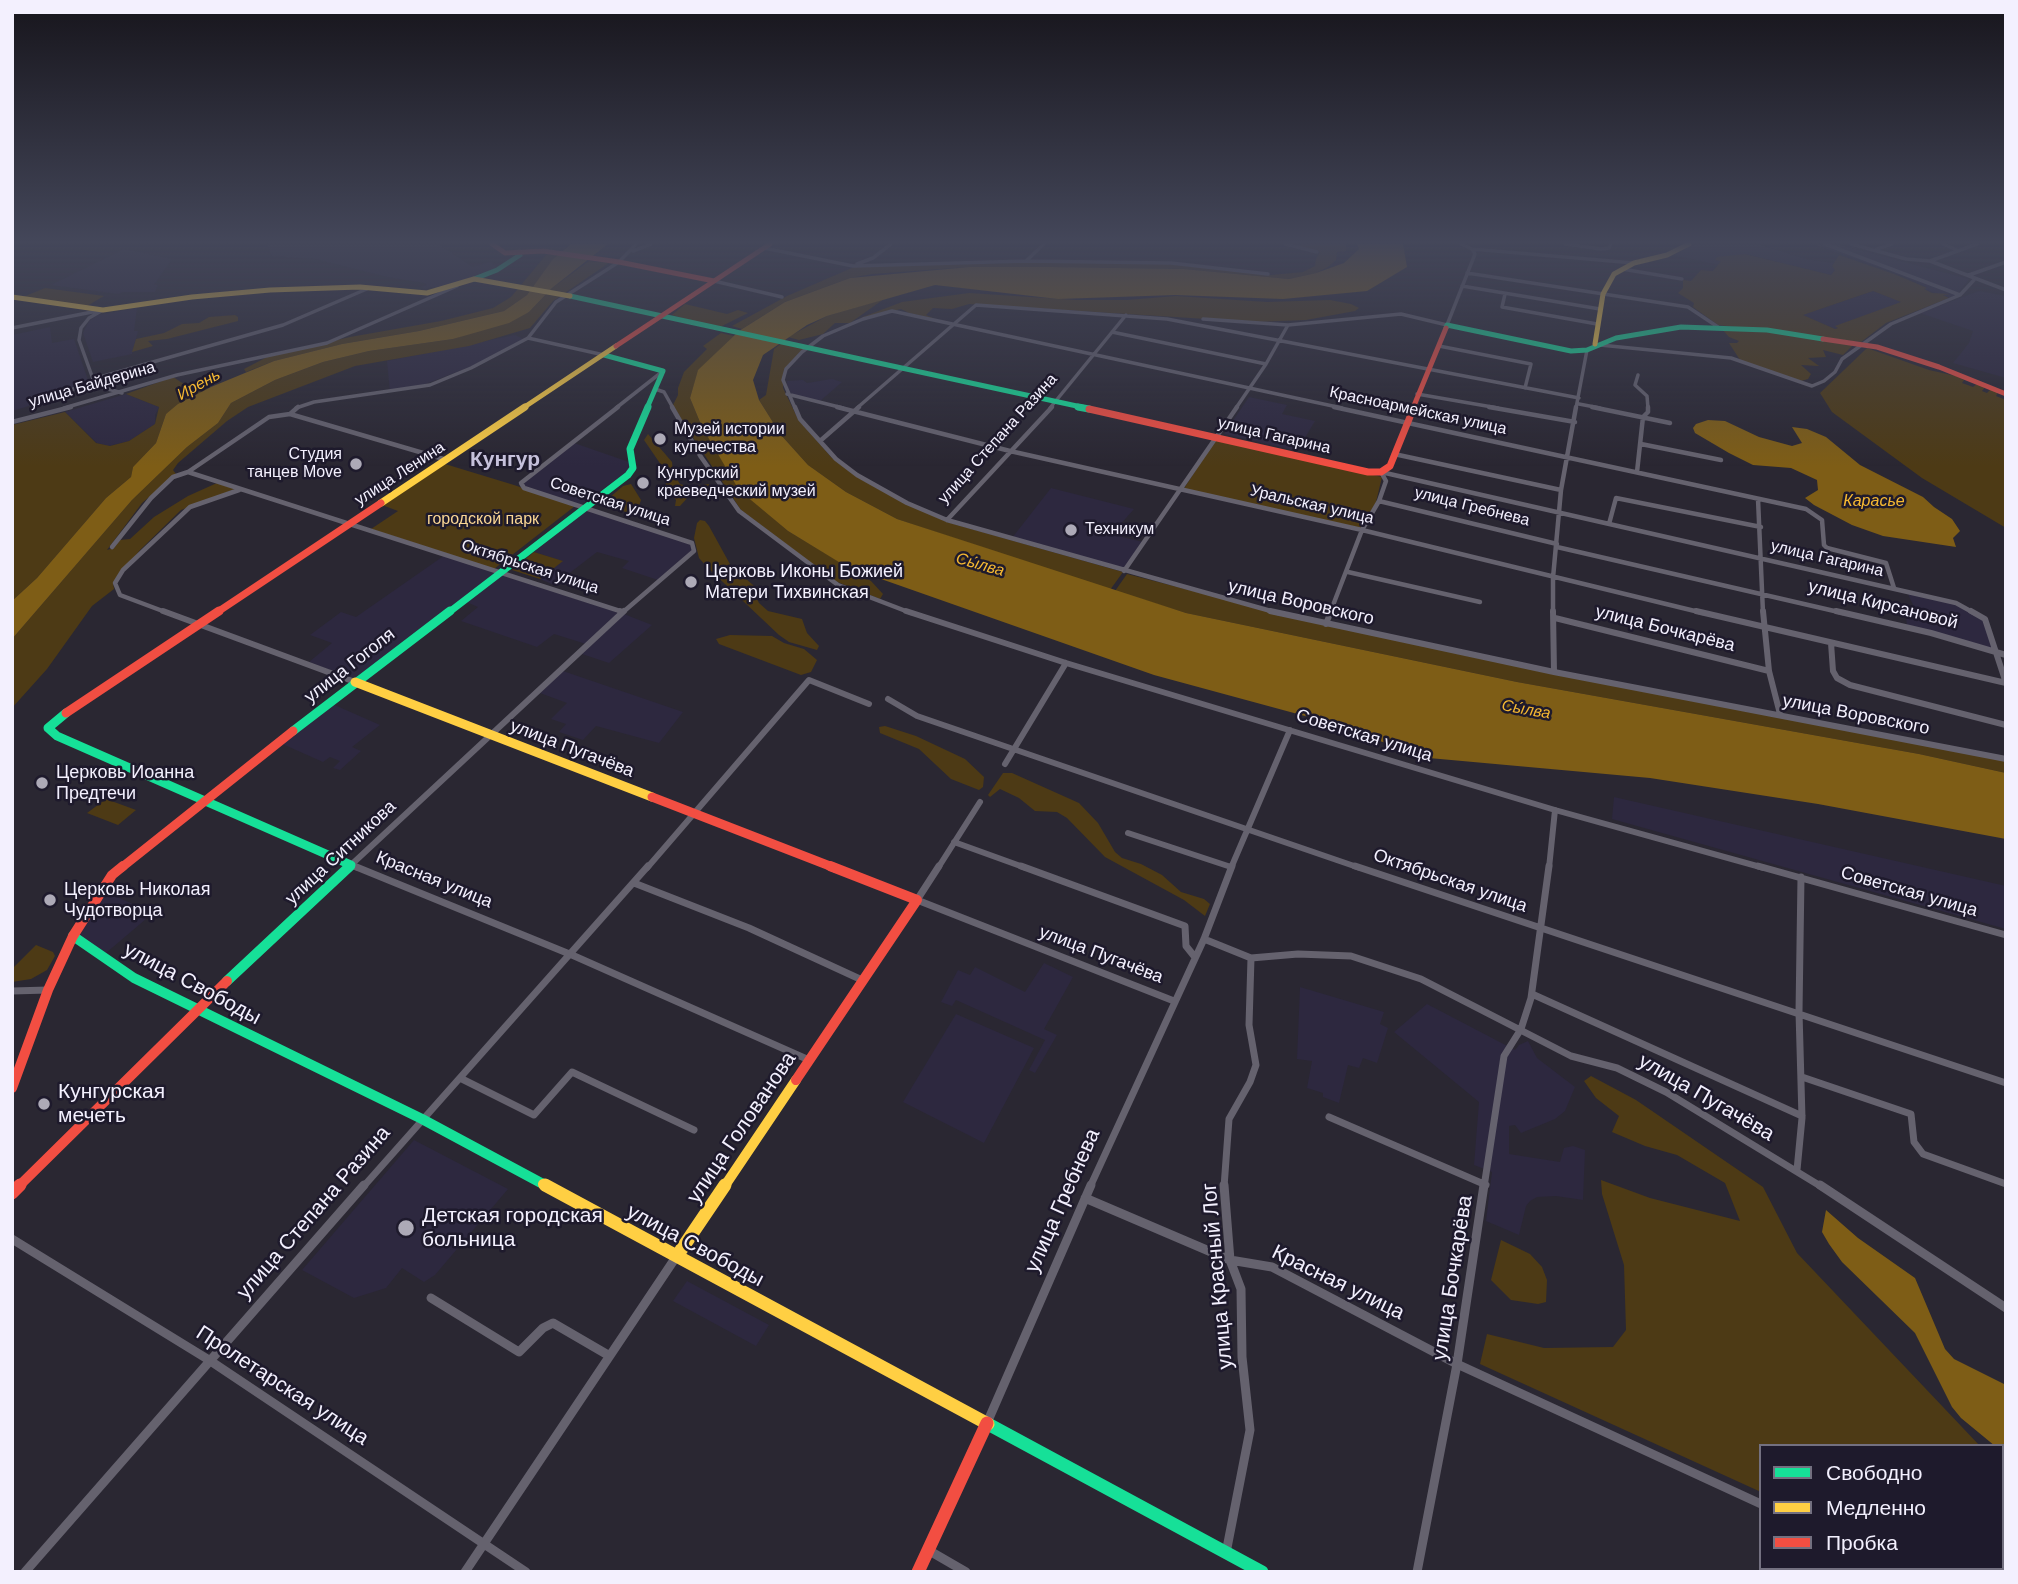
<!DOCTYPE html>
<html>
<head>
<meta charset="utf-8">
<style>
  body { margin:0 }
  #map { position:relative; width:2018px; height:1584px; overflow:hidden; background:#2a2732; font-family:Helvetica,sans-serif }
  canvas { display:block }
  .frame { position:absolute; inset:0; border:14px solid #f3f0fe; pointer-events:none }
  .legend { position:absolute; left:1759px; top:1444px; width:245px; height:126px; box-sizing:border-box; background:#1e1a2c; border:2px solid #737080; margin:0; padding:9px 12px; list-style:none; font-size:21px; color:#f3f0fe }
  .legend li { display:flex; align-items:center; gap:14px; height:35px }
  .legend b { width:35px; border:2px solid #737080 }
</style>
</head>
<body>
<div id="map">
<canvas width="2018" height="1584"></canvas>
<div class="frame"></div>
<ul class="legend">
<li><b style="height:9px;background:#16e098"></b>Свободно</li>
<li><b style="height:9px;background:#ffcf43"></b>Медленно</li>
<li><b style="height:9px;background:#f24e42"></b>Пробка</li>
</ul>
</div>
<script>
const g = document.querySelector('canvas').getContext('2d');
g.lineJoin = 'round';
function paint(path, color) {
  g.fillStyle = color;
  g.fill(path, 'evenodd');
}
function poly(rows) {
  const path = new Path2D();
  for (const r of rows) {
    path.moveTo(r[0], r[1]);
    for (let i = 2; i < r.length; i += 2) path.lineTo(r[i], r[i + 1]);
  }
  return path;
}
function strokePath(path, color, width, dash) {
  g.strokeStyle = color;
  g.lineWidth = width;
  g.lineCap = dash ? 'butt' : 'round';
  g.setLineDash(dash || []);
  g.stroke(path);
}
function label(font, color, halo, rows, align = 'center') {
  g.font = font + ' Helvetica,sans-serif';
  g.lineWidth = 5;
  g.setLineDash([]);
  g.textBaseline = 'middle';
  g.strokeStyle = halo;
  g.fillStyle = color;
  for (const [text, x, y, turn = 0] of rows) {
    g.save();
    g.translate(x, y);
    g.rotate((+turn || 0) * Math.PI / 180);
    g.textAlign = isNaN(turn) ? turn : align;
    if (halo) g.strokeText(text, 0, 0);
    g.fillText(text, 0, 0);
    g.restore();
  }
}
const built = poly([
  [267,244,438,244,473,267,490,262,498,267,439,290,432,287,425,289,421,287,427,285,424,283,387,277,315,259,272,256],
  [1695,244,1757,244,1806,259,1834,263,1832,266,1835,269,1831,275,1745,254,1728,257,1719,265,1673,255],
  [1812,244,1836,244,1969,279,1957,295,1950,298,1923,289,1926,287,1901,275],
  [124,249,172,259,154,285,158,285,155,292,123,292,118,294,51,285],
  [1873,291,1902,302,1837,326,1839,327,1835,329,1802,315],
  [1979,291,2006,296,2006,378,1953,363,1969,343,1973,331,1920,313],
  [137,308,134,331,138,331,132,354,93,362,83,333,89,321,98,315],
  [50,327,52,343,74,339,89,383,29,401,29,406,12,411,12,335],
  [515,335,523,339,470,367,420,386,390,392,387,361],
  [832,379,842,382,819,402,788,394,787,381,803,380,807,383],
  [126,394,159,407,155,415,155,424,129,441,109,446,97,443,65,412],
  [1249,397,1287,405,1282,414,1315,421,1297,451,1224,434],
  [574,443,629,462,632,468,581,505,525,488,523,483],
  [1051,488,1134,509,1119,526,1125,528,1122,537,1143,542,1123,570,1012,538],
  [587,510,691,544,692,551,658,580,622,568,629,561,597,552,554,585,540,579,562,561,534,552],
  [445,555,497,573,407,638,356,680,309,662,332,643,310,635,341,612,356,617],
  [499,574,619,613,586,644,554,634,537,647,461,621,478,607,464,601],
  [1907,592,1956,604,1984,618,1994,652,1907,627,1906,615,1914,616,1913,605],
  [624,614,652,625,609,663,582,654],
  [563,671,683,712,659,743,596,726,583,740,559,732,566,724,551,719,567,703,540,693],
  [330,703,380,725,352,747,361,751,340,770,333,768,340,761,330,757,323,762,278,742],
  [1614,797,2006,886,2006,929,1612,819],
  [103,897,117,897,153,913,106,953,78,935],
  [1044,963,1073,977,1044,1029,1057,1035,1035,1073,1029,1070,1045,1040,956,1000,952,1006,941,1002,958,970,970,975,975,967,1025,992],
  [1300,987,1384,1012,1380,1024,1388,1028,1377,1063,1363,1058,1359,1068,1348,1065,1339,1103,1323,1097,1323,1093,1307,1088,1312,1061,1297,1059],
  [1427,1004,1515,1050,1519,1045,1528,1041,1537,1058,1575,1087,1565,1111,1555,1119,1521,1133,1515,1125,1509,1126,1509,1154,1560,1162,1564,1148,1573,1146,1585,1150,1583,1200,1556,1196,1537,1197,1530,1201,1526,1206,1519,1235,1486,1221,1492,1172,1474,1165,1479,1102,1394,1032],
  [956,1014,1034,1048,984,1143,903,1102],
  [414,1140,508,1189,435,1275,424,1282,402,1268,386,1288,354,1298,302,1270],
  [687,1281,769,1325,756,1346,673,1301]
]);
const green = poly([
  [1301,244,1346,244,1346,251,1337,252,1336,260,1328,267,1316,273,1289,279,1184,269,1051,267,969,267,872,274,850,278,785,302,742,329,732,326,787,296,854,267,1046,262,1167,264,1271,275,1303,272,1315,266,1316,259,1320,252,1297,246],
  [553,254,557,255,527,295,504,311,419,331,342,344,274,361,246,372,244,369,269,356,350,337,441,321,493,308,511,297,546,255],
  [1745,254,1831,275,1835,270,1832,266,1839,255,1894,274,1927,288,1924,289,1932,293,1950,294,1943,295,1949,298,1886,323,1861,342,1718,325,1693,307,1694,303,1678,293,1683,288,1683,280,1691,281,1701,270,1713,271,1721,261,1715,260,1717,257],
  [1873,291,1901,302,1835,326,1838,328,1835,329,1803,315],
  [589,261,609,263,553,301,530,328,469,346,355,366,248,407,227,421,178,463,173,470,176,474,142,503,107,550,114,548,120,540,130,539,154,517,188,496,217,483,235,489,181,510,140,550,113,583,114,589,92,606,47,669,12,708,12,639,132,500,187,447,218,423,231,403,275,380,323,362,369,351,453,339,529,312,552,288],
  [45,288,104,296,87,306,23,297],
  [969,293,1077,300,1127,300,1176,296,1267,302,1330,300,1351,304,1359,308,1355,311,1306,320,1254,322,969,304,952,309,933,308,926,315,935,319,909,313,901,309,860,318,902,302],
  [884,299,850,323,835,323,823,334,799,340,788,337,827,316],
  [685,304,727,314,738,310,748,313,718,328,672,315],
  [235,315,238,317,238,321,167,339,148,341,153,346,132,352,136,339,164,333,182,324,199,323,209,317],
  [1721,328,1744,329,1855,343,1843,355,1823,350,1826,357,1808,358,1819,366,1801,365,1811,374,1808,379,1801,381,1740,360,1729,343,1737,343,1739,341,1729,337],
  [721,333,734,336,698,371,690,398,702,427,740,490,788,531,871,581,883,594,880,599,835,581,741,510,688,430,673,405,678,395,678,388,684,372,707,349,703,346],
  [782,343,805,347,784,369,783,388,798,419,831,457,857,477,901,501,947,522,1123,572,1110,590,897,519,846,492,808,465,781,435,759,400,766,395,774,349],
  [1867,348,1929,370,1956,376,1964,380,1962,383,1973,387,1977,384,1985,387,1982,391,1987,393,1991,389,1998,392,1996,396,2006,400,2006,528,1922,478,1832,412,1820,393],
  [173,377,184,384,205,390,166,414,156,443,133,467,131,477,106,498,37,578,12,601,12,425,65,412,96,443,110,446,129,441,155,424,159,407,126,394],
  [648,434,672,462,673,473,680,484,690,487,709,484,710,488,693,492,680,506,675,506,676,500,665,487,668,475,644,440],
  [1216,439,1382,477,1376,502,1361,528,1183,490],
  [445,464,514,485,575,506,494,569,371,529,398,511,382,505],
  [631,484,641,500,638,509,626,512,602,504,623,486],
  [700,520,705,521,709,526,731,566,760,591,757,599,759,603,768,611,802,619,807,633,819,646,817,650,789,642,779,635,707,567,699,558,694,538,697,523],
  [534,552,563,561,540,579,512,570],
  [1127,574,1321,624,2006,760,2006,773,1919,754,1517,682,1186,613,1115,591],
  [730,635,772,636,784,643,804,649,817,660,811,672,801,675,719,644,716,639],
  [885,726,916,736,965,759,984,777,983,787,979,790,951,779,919,749,880,733,879,727],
  [1003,773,1012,773,1079,803,1098,823,1115,852,1122,858,1141,864,1162,875,1181,892,1204,899,1210,904,1205,916,1184,900,1105,857,1067,818,1057,812,1035,811,1019,798,1000,789,990,797,988,795],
  [106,799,136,810,118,825,87,813],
  [36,945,53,952,55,956,47,970,31,979,12,982,12,969],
  [1591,1076,1636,1100,1763,1187,1797,1253,1980,1446,1761,1446,1761,1492,1480,1364,1487,1334,1544,1348,1613,1347,1626,1330,1624,1265,1602,1194,1601,1180,1650,1198,1740,1221,1725,1183,1677,1155,1645,1146,1612,1132,1619,1116,1596,1098,1584,1081],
  [1501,1240,1530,1254,1542,1267,1547,1280,1546,1302,1538,1304,1511,1300,1491,1280],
  [2002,1482,2006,1489,2006,1572,1937,1572,1929,1568,2002,1568]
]);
const water = poly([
  [571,244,608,244,552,288,529,312,509,323,453,339,369,351,323,362,275,380,231,403,218,423,187,447,132,500,12,639,12,601,37,578,106,498,131,477,133,467,156,443,166,414,178,404,211,387,274,361,342,344,419,331,504,311,527,295,553,259],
  [1357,244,1403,244,1407,267,1367,291,1283,299,1175,295,1058,299,935,285,827,316,807,325,763,355,753,380,759,400,781,435,808,465,846,492,897,519,1186,613,1517,682,1919,754,2006,773,2006,839,1818,804,1650,778,1429,758,1316,719,1154,675,847,567,788,531,739,490,702,427,690,398,698,370,739,331,785,302,850,278,969,267,1051,267,1184,269,1289,279,1316,273,1344,263,1359,249],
  [1708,420,1725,421,1759,437,1792,446,1802,443,1792,427,1807,429,1826,437,1860,465,1923,497,1934,507,1952,519,1960,531,1953,538,1956,547,1883,536,1852,525,1814,505,1805,498,1818,490,1817,480,1791,468,1753,465,1729,453,1695,433,1693,428,1696,424],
  [1826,1210,1858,1238,1915,1278,1945,1349,1954,1359,2006,1385,2006,1454,2002,1451,2002,1446,1995,1446,1961,1418,1952,1407,1915,1333,1842,1262,1829,1244,1822,1232]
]);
const streetFar4 = poly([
  [1285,244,1317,252],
  [1461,244,1472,249,1634,263],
  [1565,244,1601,249,1609,248,1611,244],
  [1825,244,1960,295],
  [1851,244,1906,259,1930,261,2006,290],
  [1943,244,1957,250],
  [764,248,853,266,1026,261,1171,263,1268,274],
  [1877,249,1892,244],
  [633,251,651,244],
  [1026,261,1044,244],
  [1930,261,1977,244],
  [857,264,873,258,891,244],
  [1622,269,1682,279],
  [1467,273,1688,307,1718,327],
  [1969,275,2006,262],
  [714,281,782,297],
  [1462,286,1600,309],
  [1505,294,1502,307,1597,324],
  [1203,319,1288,325,1401,314,1447,325,1475,254,1472,249],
  [12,328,97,311],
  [1112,332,1266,364],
  [528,338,604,355],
  [1600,345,1731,358,1812,386,1824,381,1835,372,1842,359,1891,324,1960,295,1974,280],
  [1439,346,1531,364,1525,388],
  [1638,375,1635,385,1647,396,1648,408],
  [93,379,283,325,369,288],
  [91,384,122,393],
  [655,389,664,392,673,408],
  [787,394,843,408],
  [1417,394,1498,408],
  [31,401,91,384,93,379,79,340,81,328,89,318,103,310],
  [1579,404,1600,408],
  [64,408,177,375,327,343,457,286],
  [296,408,314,402,430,385,471,368,528,338,556,302,619,262,636,244],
  [616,408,663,371],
  [795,408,783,380,786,369,802,352,823,336,863,319,892,311,1342,408],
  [857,408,976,305,1167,319,1579,398],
  [1050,408,1126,315],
  [1236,408,1266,364,1288,325],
  [1576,408,1587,350]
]);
const streetFar3 = poly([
  [618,407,521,483,524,488,692,543,694,551,622,613],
  [672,407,701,457,739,511,838,585,911,613],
  [795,407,800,419,836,459,857,475,907,503,947,520,1278,613],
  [837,407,1010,451,1362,530,1703,613],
  [1334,407,1806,509,1822,520,1824,545,1827,548,1886,563,1894,588],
  [1489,407,1575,422],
  [1592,407,1670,423],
  [290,414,447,460],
  [12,422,71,407],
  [820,441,859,407],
  [1641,444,1721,460],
  [1394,454,1561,490],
  [188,472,623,612],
  [1381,472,1956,603,1974,613],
  [1637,472,1643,417,1648,412,1648,407],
  [1758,499,1763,613],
  [1379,501,1557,544],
  [947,520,1052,407],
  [1609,524,1616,498,1761,527],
  [112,547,151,498,173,477,188,472,269,417,290,414,298,407],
  [1557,547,1843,613],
  [1124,571,1237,407],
  [1348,572,1480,602],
  [168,613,120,595,115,583,123,570,190,507,239,490],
  [1330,613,1362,530,1379,501,1386,481,1381,472],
  [1553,613,1553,578,1561,490,1576,407]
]);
const streetFar2 = poly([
  [163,611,355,682],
  [620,611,623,612],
  [906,611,1066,663,1555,810,1764,868],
  [1270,611,1554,672,2006,759],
  [1553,611,1554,672],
  [1696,611,2006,683],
  [1763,611,1769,671,1780,714],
  [1836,611,1931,633,2006,655],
  [1971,611,1985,619,2006,683],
  [1555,618,1769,671],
  [1326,624,1331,611],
  [1831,643,1833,671,1837,678,1850,685,2006,725],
  [888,699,917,716,1360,868],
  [1005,764,1066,663],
  [1128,833,1231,867],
  [954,842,1026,868],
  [358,868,351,865,624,611],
  [647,868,809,680,869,704],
  [938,868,980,802],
  [1231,868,1290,730],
  [1549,868,1555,810]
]);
const streetFar1 = poly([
  [354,866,572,955,809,1060],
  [939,866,917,900,1174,1001],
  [1021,866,1185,926,1186,946,1194,956],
  [1355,866,2006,1083],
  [1758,866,2006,935],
  [634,883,749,928,862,980],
  [1204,939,1251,958,1298,954,1351,956,1421,979,1571,1056,1617,1068,1666,1092,1822,1187],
  [12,991,48,990],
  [1532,994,1802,1116],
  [1802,1077,1911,1114,1914,1142,1923,1154,2006,1184],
  [460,1078,534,1115,572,1072,694,1130],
  [1329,1117,1486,1185],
  [1797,1170,1802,1118,1799,1012,1801,877],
  [363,1187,648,866],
  [1090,1187,1204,939,1232,866],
  [1224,1187,1229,1119,1250,1082,1256,1065,1249,1025,1251,958],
  [1484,1187,1504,1056,1521,1029,1531,998,1549,866]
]);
const street = poly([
  [1224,1185,1230,1260,1241,1289,1242,1357,1250,1430,1226,1553],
  [1820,1185,2006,1308],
  [1085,1198,1230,1260,1272,1267,1457,1364,1761,1504],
  [12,1239,209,1360,526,1572],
  [431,1298,519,1352,543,1328,553,1323,608,1355],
  [987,1423,1091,1185],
  [928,1550,966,1572],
  [1833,1568,1833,1572],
  [1901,1568,1909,1572],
  [25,1572,364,1185],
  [465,1572,676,1257],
  [1417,1572,1457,1364,1484,1185]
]);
const fastFar4 = poly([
  [474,279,497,270,520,255],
  [570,296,1086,408],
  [1446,328,1447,325,1571,351,1587,350,1616,338,1681,327,1767,330,1823,339],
  [604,355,663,371,647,408]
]);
const fastFar3 = poly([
  [1078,407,1089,409],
  [448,613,628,475,633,468,630,449,648,407]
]);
const fastFar2 = poly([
  [66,713,48,728,57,736,351,865,348,868],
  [293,731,450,611]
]);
const fastFar1 = poly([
  [73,936,134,978,422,1119,543,1184],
  [227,981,350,866]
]);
const fast = poly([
  [988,1424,1262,1572]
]);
const slowFar4 = poly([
  [12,297,103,310,192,297,270,290,360,287,427,293,474,279,570,296],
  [1595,344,1603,294,1614,274,1634,263,1667,255,1689,244],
  [523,408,616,346]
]);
const slowFar3 = poly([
  [381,503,525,407]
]);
const slowFar2 = poly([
  [355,682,652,797]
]);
const slowFar1 = poly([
  [543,1184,548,1187],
  [724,1187,796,1080]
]);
const slow = poly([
  [545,1185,988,1424],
  [677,1256,725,1185]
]);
const jamFar4 = poly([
  [492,244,505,253,543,251,619,262,714,281],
  [1823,339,1877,347,1939,367,2006,394],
  [616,346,770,244],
  [1413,408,1446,328]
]);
const jamFar3 = poly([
  [1089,409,1368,472,1381,472,1390,466,1414,407],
  [216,613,381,503]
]);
const jamFar2 = poly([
  [66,713,219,611],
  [652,797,835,868],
  [121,868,293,731]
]);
const jamFar1 = poly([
  [796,1080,917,900,830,866],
  [12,1088,48,990,73,936,112,875,123,866],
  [18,1187,227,981]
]);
const jam = poly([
  [12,1193,20,1185],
  [918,1572,987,1423]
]);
const markers = [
  [660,439,7,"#adaab7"],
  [356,464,7,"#adaab7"],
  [643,483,7,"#adaab7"],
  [1071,530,7,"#adaab7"],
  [691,582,7,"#adaab7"],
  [42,783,7,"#adaab7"],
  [50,900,7,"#adaab7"],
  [44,1104,7,"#adaab7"],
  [406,1228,9,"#adaab7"]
];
const farStreetnames = [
  ["улица Байдерина",92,385,-16],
  ["Красноармейская улица",1418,411,12],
  ["улица Гагарина",1274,436,13],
  ["улица Степана Разина",998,439,-48],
  ["улица Ленина",400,474,-33],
  ["Советская улица",610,502,18],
  ["Уральская улица",1312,505,13],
  ["улица Гребнева",1472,507,14],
  ["улица Гагарина",1827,559,13],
  ["Октябрьская улица",530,567,18]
];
const farWaternames = [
  ["Ирень",199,385,-29],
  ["Карасье",1874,502],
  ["Сы́лва",980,565,16],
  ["Сы́лва",1526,710,10]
];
const farPoinames = [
  ["Музей истории",674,430],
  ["купечества",674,448],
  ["Студия",342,455,"right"],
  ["танцев Move",342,473,"right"],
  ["Кунгурский",657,474],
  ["краеведческий музей",657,492],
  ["Техникум",1085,530]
];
const farParknames = [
  ["городской парк",483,520]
];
const poiNames = [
  ["Церковь Иконы Божией",705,572],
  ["Матери Тихвинская",705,593],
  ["Церковь Иоанна",56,773],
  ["Предтечи",56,794],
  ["Церковь Николая",64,890],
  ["Чудотворца",64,911]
];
const streetNames = [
  ["улица Воровского",1301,603,13],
  ["улица Кирсановой",1883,605,14],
  ["улица Бочкарёва",1665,629,14],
  ["улица Гоголя",350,666,-38],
  ["улица Воровского",1856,715,11],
  ["Советская улица",1364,736,17],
  ["улица Пугачёва",572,749,21],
  ["улица Ситникова",341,853,-43],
  ["Красная улица",434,880,22],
  ["Октябрьская улица",1450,881,19],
  ["Советская улица",1909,892,16],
  ["улица Пугачёва",1101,955,21]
];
const farDistrictnames = [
  ["Кунгур",505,460]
];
const nearStreetnames = [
  ["улица Свободы",192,984,28],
  ["улица Пугачёва",1706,1098,30],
  ["улица Голованова",742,1128,-56],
  ["улица Гребнева",1063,1201,-66],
  ["улица Степана Разина",314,1213,-49],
  ["улица Свободы",695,1246,28],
  ["улица Красный Лог",1218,1276,-95],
  ["улица Бочкарёва",1453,1278,-81],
  ["Красная улица",1338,1283,26],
  ["Пролетарская улица",282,1386,33]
];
const nearPoinames = [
  ["Кунгурская",58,1092],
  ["мечеть",58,1116],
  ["Детская городская",422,1216],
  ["больница",422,1240]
];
paint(built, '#2d283f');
paint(green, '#4d3a15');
paint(water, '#7e5d16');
strokePath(streetFar4, '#65626e', 3.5);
strokePath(streetFar3, '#65626e', 4.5);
strokePath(streetFar2, '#65626e', 6);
strokePath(streetFar1, '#65626e', 7);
strokePath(street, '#65626e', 9);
strokePath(fastFar4, '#16e098', 5);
strokePath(fastFar3, '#16e098', 7);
strokePath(fastFar2, '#16e098', 9);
strokePath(fastFar1, '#16e098', 10);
strokePath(fast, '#16e098', 13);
strokePath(slowFar4, '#ffcf43', 5);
strokePath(slowFar3, '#ffcf43', 7);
strokePath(slowFar2, '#ffcf43', 9);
strokePath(slowFar1, '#ffcf43', 10);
strokePath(slow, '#ffcf43', 13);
strokePath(jamFar4, '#f24e42', 5);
strokePath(jamFar3, '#f24e42', 7);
strokePath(jamFar2, '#f24e42', 9);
strokePath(jamFar1, '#f24e42', 10);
strokePath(jam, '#f24e42', 13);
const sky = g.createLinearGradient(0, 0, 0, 466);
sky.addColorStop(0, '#17151c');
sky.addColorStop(0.52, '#44475a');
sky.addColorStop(1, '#44475a00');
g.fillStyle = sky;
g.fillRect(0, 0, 2018, 466);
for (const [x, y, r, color] of markers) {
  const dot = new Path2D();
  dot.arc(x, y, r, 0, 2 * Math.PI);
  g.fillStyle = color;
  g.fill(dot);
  strokePath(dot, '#1e1a2c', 2.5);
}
label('16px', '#f3f0fe', '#1e1a2c', farStreetnames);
label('italic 16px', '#f5b832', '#1e1a2c', farWaternames);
label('16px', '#f3f0fe', '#1e1a2c', farPoinames, 'left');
label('16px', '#fad694', '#1e1a2c', farParknames);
label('18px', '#f3f0fe', '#1e1a2c', poiNames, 'left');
label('18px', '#f3f0fe', '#1e1a2c', streetNames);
label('bold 21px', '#c6c1db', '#1e1a2c', farDistrictnames);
label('21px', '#f3f0fe', '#1e1a2c', nearStreetnames);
label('21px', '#f3f0fe', '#1e1a2c', nearPoinames, 'left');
</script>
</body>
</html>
